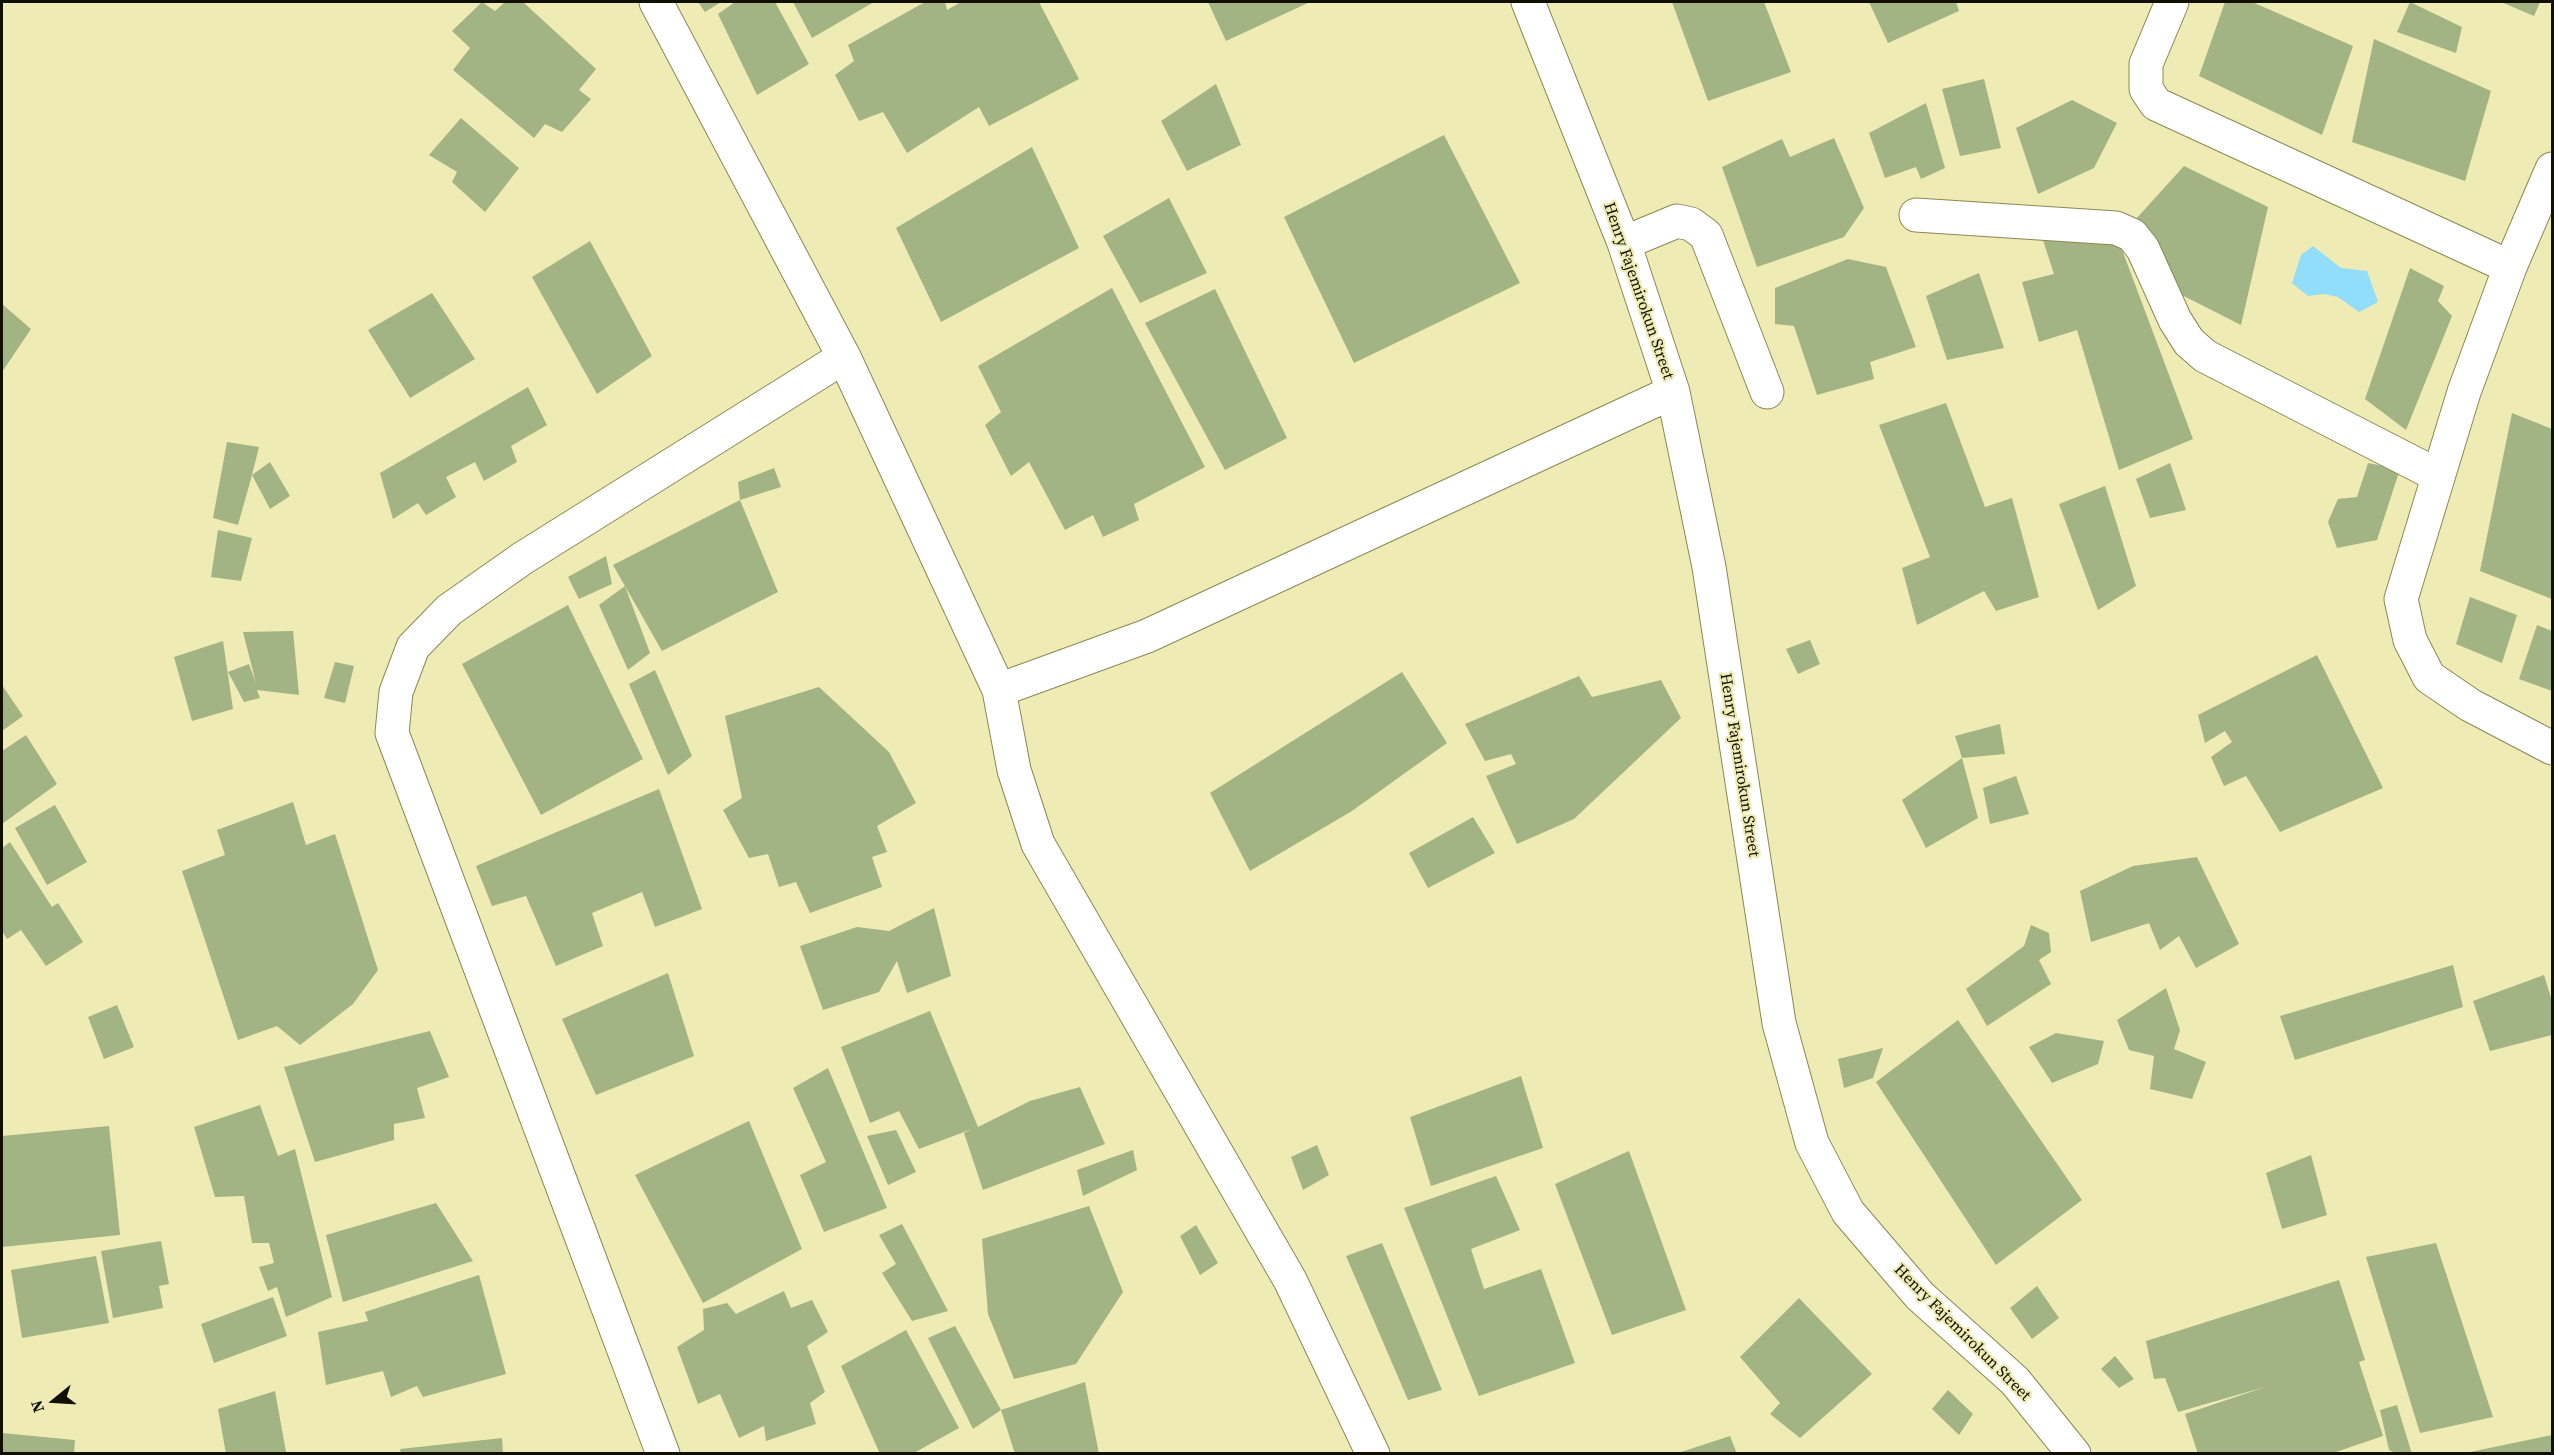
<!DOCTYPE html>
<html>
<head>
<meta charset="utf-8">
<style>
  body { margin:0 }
  #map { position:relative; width:2554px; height:1455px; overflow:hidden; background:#efebb4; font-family:"Source Serif 4",serif }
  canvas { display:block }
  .frame { position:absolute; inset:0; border:3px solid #110f00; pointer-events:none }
  .north { position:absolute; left:24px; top:1371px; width:60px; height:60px; -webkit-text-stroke:4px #efebb4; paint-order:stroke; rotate:252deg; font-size:16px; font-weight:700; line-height:24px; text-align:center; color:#110f00 }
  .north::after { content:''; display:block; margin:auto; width:21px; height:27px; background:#110f00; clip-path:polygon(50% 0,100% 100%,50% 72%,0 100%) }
</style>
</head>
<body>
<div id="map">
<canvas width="2554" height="1455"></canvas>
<div class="frame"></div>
<div class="north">N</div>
</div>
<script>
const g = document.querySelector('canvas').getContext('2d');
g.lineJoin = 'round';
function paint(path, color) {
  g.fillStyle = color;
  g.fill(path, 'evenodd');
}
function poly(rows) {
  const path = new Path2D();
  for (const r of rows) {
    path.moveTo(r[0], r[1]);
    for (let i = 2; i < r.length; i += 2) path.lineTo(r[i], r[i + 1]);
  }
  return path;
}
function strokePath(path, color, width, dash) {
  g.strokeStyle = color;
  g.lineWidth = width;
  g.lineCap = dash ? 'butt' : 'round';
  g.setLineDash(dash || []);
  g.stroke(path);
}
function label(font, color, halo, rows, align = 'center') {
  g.font = font + ' "Source Serif 4",serif';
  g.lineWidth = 4.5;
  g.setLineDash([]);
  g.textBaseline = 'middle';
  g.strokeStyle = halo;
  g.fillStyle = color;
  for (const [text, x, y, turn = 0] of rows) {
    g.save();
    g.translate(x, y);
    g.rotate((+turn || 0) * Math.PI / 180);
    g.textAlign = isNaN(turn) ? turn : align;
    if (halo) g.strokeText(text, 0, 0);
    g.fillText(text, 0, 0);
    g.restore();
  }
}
const water = poly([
  [2313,246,2341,268,2367,271,2378,302,2359,312,2338,297,2324,294,2308,296,2292,283,2301,255]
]);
const building = poly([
  [482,2,495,11,505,2,523,2,596,69,579,90,591,99,562,132,545,124,534,138,453,70,470,48,452,31],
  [698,2,721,2,705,12],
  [735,2,775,2,809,64,757,95,718,14],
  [793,2,874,2,812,38],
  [925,2,945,2,947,10,961,2,1039,2,1079,79,989,126,979,107,907,153,883,112,859,121,835,75,854,61,848,45],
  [1208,2,1310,2,1226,41],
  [1672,2,1764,2,1791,72,1708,101],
  [1869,2,1956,2,1959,11,1888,43],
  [2225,2,2252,2,2353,46,2322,135,2199,76],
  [2410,2,2462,27,2456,53,2397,32],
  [2501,2,2540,2,2534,16],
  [2374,39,2491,91,2465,181,2352,142],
  [1984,79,2001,148,1960,156,1942,89],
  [1216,84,1241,145,1187,171,1161,121],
  [2072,100,2117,123,2094,168,2038,194,2016,128],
  [1926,103,1945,168,1921,179,1916,167,1885,178,1869,133],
  [461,118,519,168,485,212,452,182,457,172,429,155],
  [1444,135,1520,283,1354,363,1284,217],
  [1834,138,1864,208,1844,237,1757,267,1722,167,1782,139,1790,157],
  [1032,147,1079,248,941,322,896,228],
  [2184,166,2268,207,2241,325,2164,286,2136,219],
  [1169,198,1207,273,1140,303,1103,236],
  [2039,228,2066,230,2121,247,2193,439,2119,470,2077,330,2039,342,2022,282,2054,274],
  [590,241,652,356,597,394,532,277],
  [1848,259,1886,267,1916,347,1870,362,1874,379,1817,395,1794,326,1775,324,1775,288],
  [2410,268,2444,286,2438,301,2452,316,2406,430,2365,399],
  [1979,273,2004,348,1947,360,1926,296],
  [1112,288,1205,467,1134,504,1139,520,1103,537,1093,515,1065,530,1029,462,1011,476,985,425,1001,412,978,366],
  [1215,289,1287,438,1225,470,1145,323],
  [432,293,475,359,410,398,368,330],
  [2,304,31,329,2,372],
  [528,387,547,425,511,446,517,462,484,481,475,462,446,477,456,497,426,515,418,503,393,519,380,473],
  [1946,403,1985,507,2012,498,2039,597,1996,611,1984,591,1917,625,1902,568,1930,557,1879,425],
  [2512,413,2552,429,2552,599,2480,571],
  [227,442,259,447,252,475,270,462,290,496,270,509,252,475,238,525,213,518],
  [2170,463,2186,510,2150,518,2136,479],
  [2368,463,2400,469,2377,540,2337,548,2328,522,2338,499,2357,497],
  [774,468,781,487,740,500,778,592,662,651,613,565,740,500,738,482],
  [2105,486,2136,586,2098,610,2059,504],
  [218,530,252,538,241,581,211,577],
  [606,556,612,584,579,599,568,577],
  [625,586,650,653,628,670,599,605],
  [2470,597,2517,615,2502,663,2456,644],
  [568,605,643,759,541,815,462,664],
  [2537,625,2552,631,2552,691,2519,679],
  [293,631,299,695,257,690,260,698,244,702,228,672,249,664,256,683,243,632],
  [1810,640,1820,664,1798,674,1786,649],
  [223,641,233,709,192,721,174,657],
  [2317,655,2383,788,2280,832,2246,776,2224,786,2211,757,2232,742,2225,731,2205,743,2198,715],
  [335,662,354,666,345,703,324,698],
  [655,670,692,756,668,775,629,684],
  [1402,672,1447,743,1352,811,1250,871,1210,793],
  [1579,676,1592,697,1661,680,1681,718,1574,819,1517,844,1486,776,1516,764,1511,754,1485,761,1465,724],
  [2,685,23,716,2,731],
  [819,687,889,752,916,803,877,826,887,852,872,857,882,887,810,913,796,882,779,887,768,854,749,858,723,810,742,798,725,716],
  [2000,724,2005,754,1962,758,1978,818,1926,848,1902,800,1962,758,1955,736],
  [26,735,57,784,2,824,2,751],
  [2016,776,2029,814,1990,824,1983,788],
  [659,789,702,909,655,927,642,892,592,913,603,946,556,966,526,896,492,906,476,866],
  [293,802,306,845,335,834,378,970,353,1004,300,1045,277,1026,238,1040,182,871,225,855,217,830],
  [55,805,87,862,47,885,15,828],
  [1473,817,1495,853,1428,888,1409,853],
  [10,842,52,907,58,903,83,942,46,966,21,930,7,939,2,931,2,848],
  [2197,857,2239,944,2196,968,2179,936,2160,950,2149,923,2091,942,2080,891,2133,866],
  [934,908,951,976,907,993,897,961,879,992,823,1010,800,946,857,927,889,931],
  [2031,925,2049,933,2051,952,2039,960,2051,984,1987,1026,1966,989,2024,946],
  [2453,965,2463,1007,2295,1060,2280,1016],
  [668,973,694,1056,596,1095,562,1019],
  [2544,975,2552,1001,2552,1035,2490,1051,2473,1001],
  [2166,988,2180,1030,2174,1049,2206,1062,2192,1099,2150,1089,2154,1056,2129,1050,2117,1020],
  [117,1005,134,1047,104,1059,88,1017],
  [930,1011,978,1127,1030,1101,1080,1087,1105,1144,983,1190,964,1133,972,1129,919,1149,899,1111,870,1123,841,1047],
  [1958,1020,2082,1200,1996,1265,1876,1082],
  [430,1031,449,1077,417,1088,425,1118,394,1124,394,1140,315,1162,284,1067],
  [2056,1033,2104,1041,2098,1064,2052,1083,2029,1047],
  [1883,1048,1873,1078,1844,1088,1838,1059],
  [828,1068,887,1208,824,1232,800,1175,826,1162,793,1088],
  [1521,1076,1543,1148,1431,1186,1410,1117],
  [260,1105,278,1156,295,1149,332,1297,286,1317,277,1287,268,1291,259,1267,274,1263,269,1243,252,1243,244,1196,215,1197,194,1127],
  [749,1121,802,1249,703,1303,635,1175],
  [109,1126,120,1235,2,1247,2,1136],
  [896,1130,916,1172,888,1185,867,1136],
  [1317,1145,1329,1175,1303,1190,1291,1157],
  [1133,1150,1137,1170,1083,1196,1077,1170],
  [1629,1151,1686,1310,1612,1335,1555,1184],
  [2311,1155,2327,1215,2282,1229,2266,1173],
  [1496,1176,1520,1230,1471,1249,1484,1289,1541,1269,1575,1363,1479,1396,1404,1208],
  [436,1203,473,1261,343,1302,326,1235],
  [1089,1206,1123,1292,1076,1364,1014,1379,988,1314,982,1239],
  [902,1224,948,1311,912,1321,882,1273,896,1264,879,1235],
  [1196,1225,1218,1263,1200,1275,1180,1236],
  [161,1241,169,1284,159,1286,163,1308,113,1318,101,1251],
  [1382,1243,1442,1390,1408,1400,1346,1256],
  [2436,1243,2493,1417,2420,1433,2366,1257],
  [96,1256,109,1323,22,1338,11,1270],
  [479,1275,506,1374,423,1397,417,1386,391,1397,383,1371,326,1385,318,1332,368,1321,365,1312],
  [2339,1280,2365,1360,2359,1362,2383,1436,2330,1454,2198,1454,2185,1414,2265,1387,2178,1412,2165,1378,2154,1379,2146,1341],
  [2037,1286,2059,1318,2032,1339,2010,1308],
  [784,1291,791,1308,812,1300,828,1332,807,1346,825,1392,810,1403,816,1424,766,1441,764,1426,739,1438,720,1394,698,1404,677,1347,704,1330,703,1309,727,1303,736,1314],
  [273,1297,287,1336,214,1363,201,1324],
  [1799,1298,1872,1374,1800,1438,1770,1414,1780,1403,1740,1357],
  [955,1326,1001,1410,1085,1382,1099,1454,1015,1454,1001,1410,973,1429,928,1338],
  [906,1330,959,1428,912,1454,880,1454,841,1366],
  [2115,1356,2134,1379,2119,1388,2101,1369],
  [1948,1390,1973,1414,1959,1435,1932,1409],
  [275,1391,286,1452,226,1454,218,1409],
  [2397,1405,2412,1454,2397,1454,2389,1450,2380,1410],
  [2,1433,75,1440,74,1454,2,1454],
  [2552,1435,2552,1454,2470,1454,2470,1452],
  [1730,1436,1737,1454,1678,1454,1678,1453],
  [502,1438,503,1454,401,1454,400,1449]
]);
const minor = poly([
  [656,2,844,357,999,690,1147,636,1673,392],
  [1528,2,1624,243,1673,392,1709,567,1779,1023,1812,1143,1848,1212,1920,1296,2015,1381,2074,1454],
  [2172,2,2146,64,2146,89,2156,104,2510,267],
  [2552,169,2510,267,2464,392,2401,599,2410,640,2429,677,2470,705,2552,748],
  [1916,215,2116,228,2132,235,2143,249,2175,320,2189,342,2205,356,2437,475],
  [1624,243,1677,221,1691,224,1706,235,1767,392],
  [999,690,1014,770,1038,844,1290,1280,1373,1454],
  [663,1454,392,733,396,692,413,647,449,610,523,558,844,357]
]);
const streetNames = [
  ["Henry Fajemirokun Street",1638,291,71],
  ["Henry Fajemirokun Street",1739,765,81],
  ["Henry Fajemirokun Street",1962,1333,45]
];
paint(water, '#91ddfa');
paint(building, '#a2b483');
strokePath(minor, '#8c8755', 35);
strokePath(minor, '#fff', 33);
label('16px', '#110f00', '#efebb4', streetNames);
</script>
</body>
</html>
